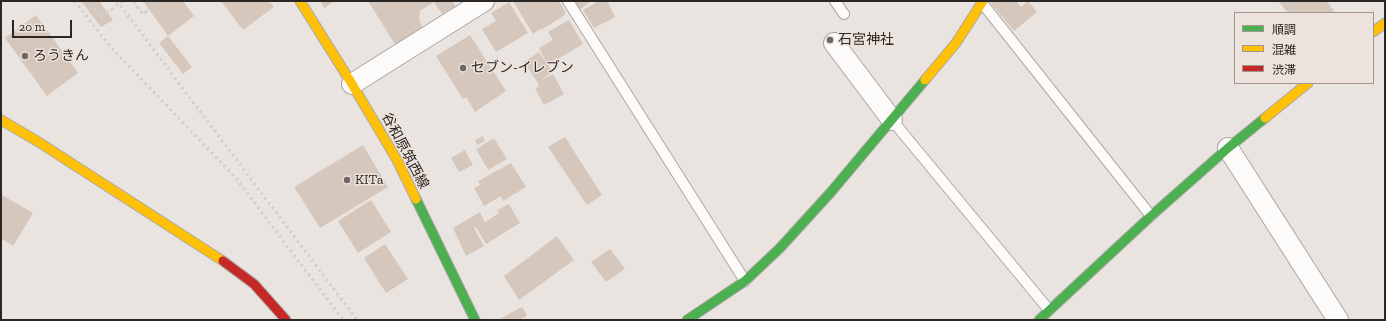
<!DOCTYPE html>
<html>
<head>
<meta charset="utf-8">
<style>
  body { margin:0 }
  #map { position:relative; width:1386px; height:321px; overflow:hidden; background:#eae4e0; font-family:"Zilla Slab","Noto Sans JP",serif }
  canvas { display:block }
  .frame { position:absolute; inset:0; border:2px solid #2a2623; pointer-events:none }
  .legend { position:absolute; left:1234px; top:12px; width:140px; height:72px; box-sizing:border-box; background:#eee3dc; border:1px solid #a09792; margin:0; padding:5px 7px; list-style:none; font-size:12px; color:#2a2623 }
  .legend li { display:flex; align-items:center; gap:8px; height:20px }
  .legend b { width:20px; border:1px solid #a09792 }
  .scale { position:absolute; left:12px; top:20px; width:60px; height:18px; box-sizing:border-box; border:2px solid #2a2623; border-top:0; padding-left:5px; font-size:12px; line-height:14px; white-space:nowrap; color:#2a2623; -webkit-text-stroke:3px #eee3dc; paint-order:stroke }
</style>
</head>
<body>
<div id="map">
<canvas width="1386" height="321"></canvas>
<div class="frame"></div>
<ul class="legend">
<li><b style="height:5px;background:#4caf50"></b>順調</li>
<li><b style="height:5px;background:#ffc107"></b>混雑</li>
<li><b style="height:5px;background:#c62828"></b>渋滞</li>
</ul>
<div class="scale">20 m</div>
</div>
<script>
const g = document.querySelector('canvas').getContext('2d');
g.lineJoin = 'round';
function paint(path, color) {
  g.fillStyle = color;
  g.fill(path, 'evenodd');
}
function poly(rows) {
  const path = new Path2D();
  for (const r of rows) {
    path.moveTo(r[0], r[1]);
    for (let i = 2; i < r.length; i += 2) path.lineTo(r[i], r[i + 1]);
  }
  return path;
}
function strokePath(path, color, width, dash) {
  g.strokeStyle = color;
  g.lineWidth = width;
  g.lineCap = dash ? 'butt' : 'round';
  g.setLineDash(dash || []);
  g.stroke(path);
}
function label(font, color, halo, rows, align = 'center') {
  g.font = font + ' "Zilla Slab","Noto Sans JP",serif';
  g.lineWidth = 3;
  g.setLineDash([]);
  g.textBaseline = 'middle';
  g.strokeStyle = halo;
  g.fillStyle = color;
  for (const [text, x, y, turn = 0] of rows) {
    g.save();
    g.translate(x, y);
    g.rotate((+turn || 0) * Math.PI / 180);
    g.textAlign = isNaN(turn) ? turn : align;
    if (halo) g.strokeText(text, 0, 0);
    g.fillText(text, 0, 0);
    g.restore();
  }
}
const building = poly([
  [81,1,99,1,113,20,101,27],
  [143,1,183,1,194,16,168,36],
  [221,1,269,1,274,7,243,30],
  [320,1,335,1,324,8],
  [368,1,452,1,455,6,442,14,434,2,420,11,419,19,422,27,396,46],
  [513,1,559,1,566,13,564,14,565,15,541,30,540,29,533,34],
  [574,1,588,1,589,3,579,10],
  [599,1,607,1,615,17,594,28,583,10],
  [989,1,1016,1,1021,7,1028,1,1037,12,1014,31],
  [1278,1,1327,1,1335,13,1288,13],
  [509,2,528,33,496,52,482,29,496,21,491,13],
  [36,15,78,73,47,96,5,38],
  [569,20,583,44,548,65,552,72,539,82,553,74,564,94,544,105,535,89,539,86,538,83,524,62,539,52,547,64,539,48,553,40,548,32],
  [470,35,506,91,475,112,466,97,463,99,436,56],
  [168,36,192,67,183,74,159,43],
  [483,136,485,141,477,145,475,140],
  [565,137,602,195,587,205,548,147],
  [494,138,507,159,488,170,476,149],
  [363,145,388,187,320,228,294,187],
  [465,150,473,165,459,172,451,158],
  [511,163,526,187,503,201,501,196,484,206,474,188,480,185,478,181],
  [2,195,33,213,13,246,1,238,1,197],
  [371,200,391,232,358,253,338,221],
  [509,204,520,223,486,244,476,227,474,228,484,246,466,256,453,228,480,212,485,222,499,213,497,210],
  [557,236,574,260,519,300,504,276],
  [385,244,408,279,386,293,364,258],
  [610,249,625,269,606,282,591,262],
  [522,307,527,315,525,317,519,320,498,320]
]);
const path = poly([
  [133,1,143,14,149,9],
  [94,7,101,17,123,1]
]);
const lane = poly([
  [568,1,745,281],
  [835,1,844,14],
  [982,3,1151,216],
  [892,120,1049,310]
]);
const street = poly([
  [834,43,892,120],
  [352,84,484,1],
  [1228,148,1338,320]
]);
const fast = poly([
  [416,199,475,320],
  [687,320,745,281,780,248,831,192,925,80],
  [1039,320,1151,216,1228,148,1265,118]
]);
const slow = poly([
  [300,1,352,84,397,160,416,199],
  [1373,32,1385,23],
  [925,80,956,43,983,1],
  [1265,118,1308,83],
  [1,120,37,141,223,261]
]);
const jam = poly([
  [223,261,254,284,286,320]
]);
const rail = poly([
  [75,1,108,44,124,61,235,177,343,320],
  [117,1,357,320]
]);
const markers = [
  [830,40,4,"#6d6865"],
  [25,56,4,"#6d6865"],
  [463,68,4,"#6d6865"],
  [347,180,4,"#6d6865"]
];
const poiNames = [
  ["石宮神社",838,40],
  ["ろうきん",33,56],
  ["セブン-イレブン",471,68],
  ["KITa",355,180]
];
const streetNames = [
  ["谷和原筑西線",405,151,62]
];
paint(building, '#d6c7bc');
strokePath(lane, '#aba7a4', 12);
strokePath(street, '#aba7a4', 22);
strokePath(fast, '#aba7a4', 11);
strokePath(slow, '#aba7a4', 11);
strokePath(jam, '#aba7a4', 11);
strokePath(path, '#d2d0d0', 2.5, [4, 2]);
strokePath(lane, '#fcfbfa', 10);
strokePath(street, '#fcfbfa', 20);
strokePath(fast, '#4caf50', 9);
strokePath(slow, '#ffc107', 9);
strokePath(jam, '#c62828', 9);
strokePath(rail, '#cdcbca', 3, [2, 4]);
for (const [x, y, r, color] of markers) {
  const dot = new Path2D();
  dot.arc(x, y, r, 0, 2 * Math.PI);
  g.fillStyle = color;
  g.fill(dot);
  strokePath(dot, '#eee3dc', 1.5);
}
label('14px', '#2a2623', '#eee3dc', poiNames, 'left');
label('14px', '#2a2623', '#eee3dc', streetNames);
</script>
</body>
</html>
